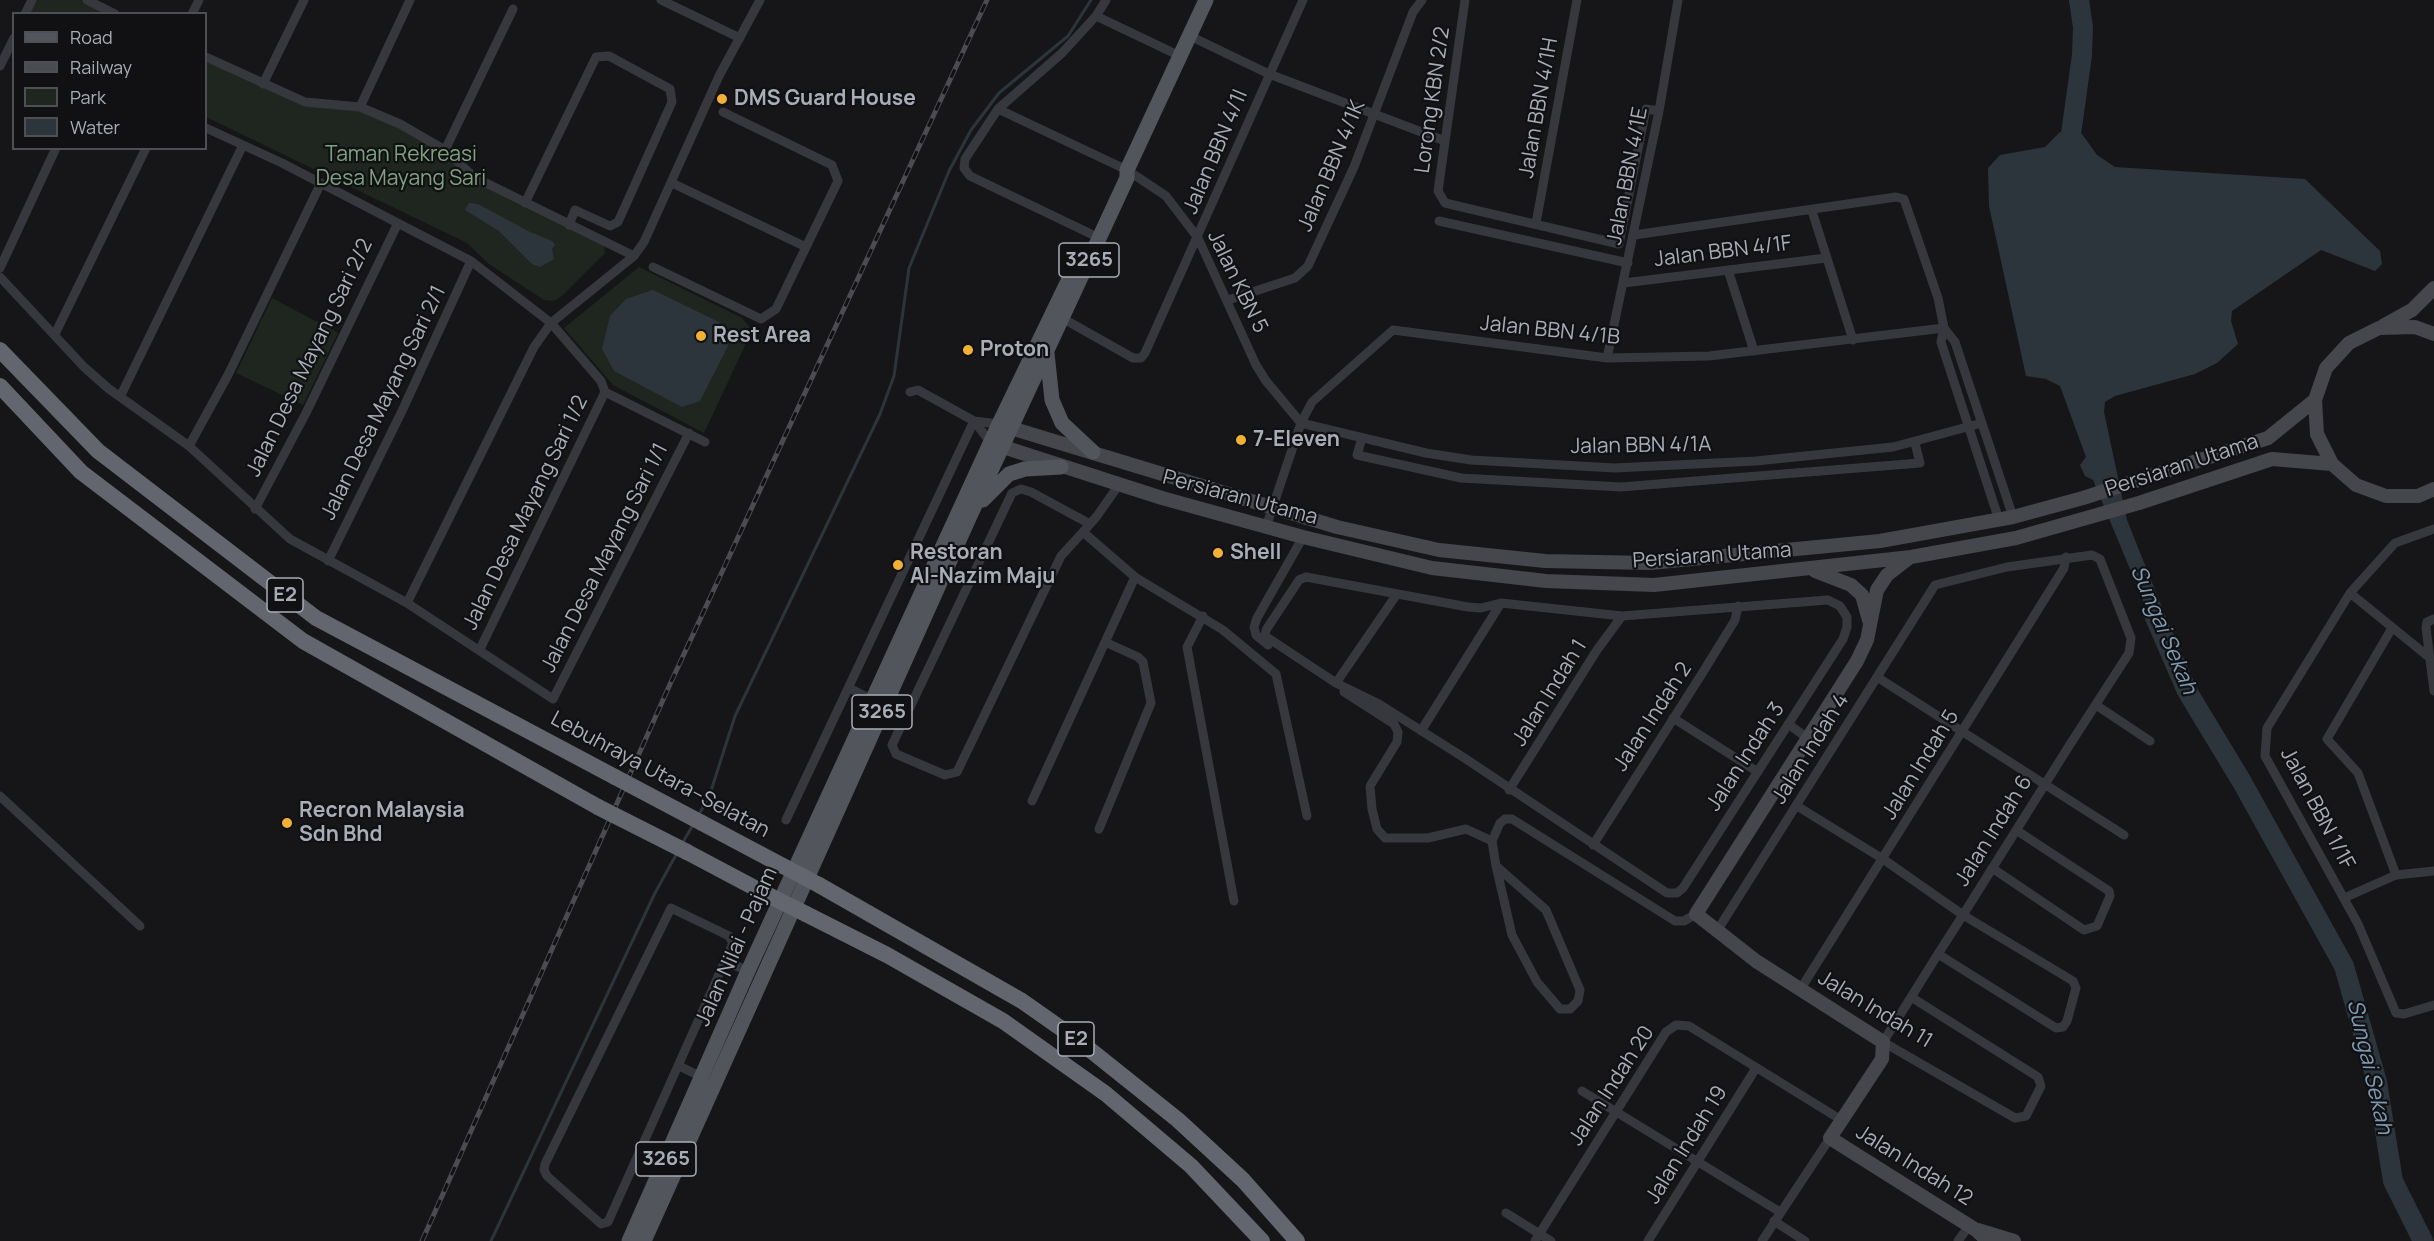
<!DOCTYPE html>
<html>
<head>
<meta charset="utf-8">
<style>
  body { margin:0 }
  #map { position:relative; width:2434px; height:1241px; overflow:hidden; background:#161618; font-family:Manrope,sans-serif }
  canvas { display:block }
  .legend { position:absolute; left:12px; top:12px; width:195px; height:138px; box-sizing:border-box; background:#111113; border:2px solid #4d4f55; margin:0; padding:8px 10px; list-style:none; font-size:18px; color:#a8adb8 }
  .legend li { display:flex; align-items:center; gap:12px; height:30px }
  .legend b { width:30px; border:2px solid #4d4f55 }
</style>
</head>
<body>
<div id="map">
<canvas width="2434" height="1241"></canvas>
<ul class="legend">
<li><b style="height:8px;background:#53555c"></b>Road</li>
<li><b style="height:8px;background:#4a4c52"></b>Railway</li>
<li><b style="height:16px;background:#1e261f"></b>Park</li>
<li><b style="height:16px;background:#2c353c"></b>Water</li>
</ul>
</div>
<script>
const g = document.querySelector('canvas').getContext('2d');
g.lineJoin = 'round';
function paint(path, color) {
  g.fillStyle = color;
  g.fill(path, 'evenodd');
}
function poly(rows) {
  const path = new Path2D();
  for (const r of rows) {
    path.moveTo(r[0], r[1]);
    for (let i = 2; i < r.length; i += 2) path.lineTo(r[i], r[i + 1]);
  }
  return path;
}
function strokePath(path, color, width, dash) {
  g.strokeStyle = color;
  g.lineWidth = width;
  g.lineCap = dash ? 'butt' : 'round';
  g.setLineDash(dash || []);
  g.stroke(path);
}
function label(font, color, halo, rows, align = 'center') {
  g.font = font + ' Manrope,sans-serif';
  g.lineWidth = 4.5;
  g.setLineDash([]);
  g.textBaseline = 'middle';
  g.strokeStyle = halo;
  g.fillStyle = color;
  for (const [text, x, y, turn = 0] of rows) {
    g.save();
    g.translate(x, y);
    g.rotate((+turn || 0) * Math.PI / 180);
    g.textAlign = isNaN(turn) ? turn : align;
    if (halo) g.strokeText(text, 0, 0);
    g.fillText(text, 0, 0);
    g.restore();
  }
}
const green = poly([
  [30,0,93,0,121,13,24,14],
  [206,54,299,99,361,106,427,135,472,178,604,245,605,253,562,296,554,301,544,300,489,264,467,243,206,117],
  [639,267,742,318,749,326,749,337,704,433,613,385,564,328],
  [272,298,338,333,303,405,236,373]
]);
const water = poly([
  [2060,132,2082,134,2097,155,2115,167,2305,179,2380,251,2382,264,2375,271,2321,250,2232,311,2231,321,2238,344,2217,363,2195,374,2115,396,2105,402,2104,412,2127,520,2173,635,2159,639,2093,480,2085,476,2080,465,2086,457,2060,386,2046,379,2026,376,1989,206,1988,168,2000,155,2045,147],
  [469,203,478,204,530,232,552,241,555,245,552,249,554,259,540,267,532,264,499,231,465,210],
  [653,290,719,322,725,332,728,346,700,401,682,407,614,371,602,349,610,316,626,299]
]);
const stream = poly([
  [698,816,709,797,735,716,880,414,894,376,909,268,949,171,971,130,999,93,1068,36,1091,0],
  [683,842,693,825],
  [491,1241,655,893,677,853]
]);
const river = poly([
  [2078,156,2071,134,2082,55,2083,27,2079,0],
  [2154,615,2187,691,2242,782,2344,966,2377,1082,2393,1181,2423,1241]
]);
const street = poly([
  [87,0,115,14],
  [661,0,740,38],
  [1465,0,1438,191,1445,203,1619,244,1646,109,1659,111],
  [25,14,32,0],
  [192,14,199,0],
  [1096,16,1180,56],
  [1190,36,1269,74,1445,141],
  [206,57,305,102,360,107,400,124,445,150,474,177,634,256],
  [0,66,14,38],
  [263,84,304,0],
  [360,107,410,0],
  [998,109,1127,170,1166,196,1198,238,1256,365,1266,381,1301,423,1426,453,1471,460,1615,468,1756,461,1893,447,1982,423],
  [206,128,282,163,471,261,551,323,601,381,605,392,705,442],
  [445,150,513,9],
  [672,183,806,247],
  [525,203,596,57,609,56,670,89,672,102,618,222,610,226,575,210,569,225],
  [1812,211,1853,340],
  [1439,221,1628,263],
  [1536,223,1577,0],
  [1091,234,970,176,964,168,965,159,998,109,1062,53,1096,16,1106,0],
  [1634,235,1896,197,1904,199,1938,298,1944,328,1941,342,1999,520],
  [653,267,761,319,776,309,838,181,832,165,723,112],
  [0,268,56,148],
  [1728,270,1754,351],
  [0,277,84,367,109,389,189,446,290,539,407,603,553,699,689,433],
  [1624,283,1826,258],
  [1228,300,1295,278,1308,266,1354,167,1413,12,1422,0],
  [1062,318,1133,358,1141,358,1145,353,1303,0],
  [1944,328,1955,342,2013,517],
  [55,334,146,148],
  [1607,358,1659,111,1678,0],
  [910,392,918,390,974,421,999,424],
  [120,397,243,145],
  [974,421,991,443],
  [1362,438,1357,455,1461,478,1621,487,1920,463,1915,443],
  [189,446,228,375,321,183],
  [255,509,306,413,398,223],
  [1090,524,1031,492,1021,489,1012,493,892,745,896,754,945,775,957,772,1061,556,1083,532,1097,516,1118,486],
  [1266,527,1301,423,1312,402,1393,330,1607,358,1709,356,1944,328],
  [2434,529,2395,543,2350,593,2267,728,2265,756,2358,924,2396,1013,2404,1014,2434,1005],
  [1083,532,1135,577,1223,630,1276,674,1307,816],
  [328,561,402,411,471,261],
  [2350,593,2430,658],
  [407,603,534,347,551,323,634,256,644,242,719,76,760,0],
  [1203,616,1187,647,1234,901],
  [2434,619,2427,622,2426,628,2434,691],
  [2392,628,2327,739,2358,773,2396,875],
  [1268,645,1256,635,1254,627,1257,618,1303,537],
  [480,649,605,392],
  [1877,677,2124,835],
  [1336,683,1397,594],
  [849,688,873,700],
  [1344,692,1394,724,1398,732,1397,742,1370,786,1372,809,1377,829,1385,838,1428,838,1466,829,1492,841,1496,866,1512,935,1537,982,1560,1009,1570,1009,1578,1001,1580,990,1546,910,1496,866],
  [2096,705,2150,741],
  [1673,718,1758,772],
  [1788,724,1809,739],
  [1421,731,1501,603,1622,616,1828,600,1840,606,1847,617,1847,627,1843,639,1683,888,1677,893,1667,893,1466,759,1379,704,1336,683,1265,636,1266,630,1299,580,1306,577,1468,607,1481,608,1501,603],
  [1509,790,1597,650,1622,616],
  [0,796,140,926],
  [1032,801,1135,577],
  [1797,806,1883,859,1963,915,2073,981,2076,988,2067,1021,2063,1027,2056,1028,1938,954],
  [786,820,974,421],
  [1099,829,1151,703,1143,662,1138,657,1105,642],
  [1492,841,1500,823,1505,819,1512,819,1675,921,1684,921,1696,914],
  [1593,845,1703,672,1735,620,1738,606],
  [1992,868,2084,930,2097,926,2110,896,2109,891,2016,830],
  [2344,898,2396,875,2434,871],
  [671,908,729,936,733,943,608,1222,601,1224,547,1176,544,1170,545,1164,671,908],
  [1717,931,1935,585,2007,567,2092,555,2100,559,2131,638,2129,653,2069,746,1963,915,1938,954,1883,1042,2015,1118,2026,1116,2041,1086,2038,1077,1911,997],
  [725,961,748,971],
  [1800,990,2064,568,2066,557],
  [679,1066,704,1078],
  [1582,1091,1780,1212],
  [1506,1213,1551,1241],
  [1774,1221,1805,1241],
  [1535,1241,1666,1032,1676,1025,1689,1026,1843,1121],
  [1648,1241,1756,1068],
  [1762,1241,1830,1138],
  [1958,1241,1969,1226]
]);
const secondary = poly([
  [2383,326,2412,310,2434,288],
  [2434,334,2415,327,2379,328,2349,343,2326,368,2315,400,2317,434,2332,464,2356,485,2386,496,2418,496,2434,489],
  [1001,425,1337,527,1439,550,1545,561,1650,563,1880,541,2013,517,2083,498,2268,438,2315,400],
  [994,444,1162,498,1303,537,1432,568,1546,581,1654,585,1911,557,2016,538,2139,503,2272,459,2332,464],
  [1909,558,1887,575,1877,590,1867,640,1857,661,1696,914,1756,961,1883,1042,1882,1059,1830,1138,1976,1230,1988,1241],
  [1815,571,1851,585,1862,595,1869,620],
  [1978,1230,2014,1241]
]);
const primary = poly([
  [1047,353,1052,400,1062,423,1093,452],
  [983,500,1009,474,1025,469,1061,467],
  [629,1241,748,971,999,424,1068,281],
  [644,1241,970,516,1127,178,1127,170,1206,0]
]);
const highway = poly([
  [0,350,98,451,316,618,615,777],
  [0,386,81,472,303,641,598,807],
  [702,823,783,866],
  [687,852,770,896],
  [819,885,1022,1001,1079,1041,1178,1120,1243,1180,1297,1241],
  [806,914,887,955,1003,1021,1106,1094,1191,1166,1262,1241]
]);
const rail = poly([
  [422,1241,671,682,987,0]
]);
const highwayBridge = poly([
  [615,777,702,823],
  [598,807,687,852],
  [783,866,819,885],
  [770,896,806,914]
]);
const markers = [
  [722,99,6,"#f2b134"],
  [701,336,6,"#f2b134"],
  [968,350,6,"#f2b134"],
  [1241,440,6,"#f2b134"],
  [1218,553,6,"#f2b134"],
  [898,565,6,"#f2b134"],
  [287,823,6,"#f2b134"]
];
const shields = [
  [1089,260,60],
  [285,595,36],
  [882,712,60],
  [1076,1039,36],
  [666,1159,60]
];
const shieldNames = [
  ["3265",1089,260],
  ["E2",285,595],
  ["3265",882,712],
  ["E2",1076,1039],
  ["3265",666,1159]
];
const poiNames = [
  ["DMS Guard House",734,99],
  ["Rest Area",713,336],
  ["Proton",980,350],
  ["7-Eleven",1253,440],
  ["Restoran",910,553],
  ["Al-Nazim Maju",910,577],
  ["Shell",1230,553],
  ["Recron Malaysia",299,811],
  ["Sdn Bhd",299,835]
];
const streetNames = [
  ["Lorong KBN 2/2",1433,100,-82],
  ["Jalan BBN 4/1H",1539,108,-80],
  ["Jalan BBN 4/1I",1216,152,-67],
  ["Jalan BBN 4/1K",1332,166,-67],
  ["Jalan BBN 4/1E",1628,176,-79],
  ["Jalan BBN 4/1F",1723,252,-7],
  ["Jalan KBN 5",1237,282,64],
  ["Jalan BBN 4/1B",1550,331,6],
  ["Jalan Desa Mayang Sari 2/2",310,358,-64],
  ["Jalan Desa Mayang Sari 2/1",384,403,-64],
  ["Jalan BBN 4/1A",1641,446,-1],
  ["Persiaran Utama",2182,466,-18],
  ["Persiaran Utama",1240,498,15],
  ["Jalan Desa Mayang Sari 1/2",526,513,-64],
  ["Persiaran Utama",1712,556,-4],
  ["Jalan Desa Mayang Sari 1/1",605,558,-63],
  ["Jalan Indah 1",1550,693,-58],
  ["Jalan Indah 2",1653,717,-57],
  ["Jalan Indah 4",1811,749,-58],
  ["Jalan Indah 3",1746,757,-57],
  ["Jalan Indah 5",1921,765,-58],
  ["Lebuhraya Utara–Selatan",660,775,28],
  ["Jalan BBN 1/1F",2317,809,62],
  ["Jalan Indah 6",1994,831,-58],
  ["Jalan Nilai - Pajam",737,947,-66],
  ["Jalan Indah 11",1875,1010,31],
  ["Jalan Indah 20",1612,1086,-57],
  ["Jalan Indah 19",1687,1145,-58],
  ["Jalan Indah 12",1914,1166,32]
];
const parkNames = [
  ["Taman Rekreasi",401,155],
  ["Desa Mayang Sari",401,179]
];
const waterNames = [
  ["Sungai Sekah",2163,630,67],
  ["Sungai Sekah",2369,1067,77]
];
paint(green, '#1e261f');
paint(water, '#2c353c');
strokePath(stream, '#2c353c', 3);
strokePath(river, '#2c353c', 20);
strokePath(street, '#37383d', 9);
strokePath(secondary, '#45474d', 14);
strokePath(primary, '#53555c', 15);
strokePath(highway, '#63666e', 16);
strokePath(rail, '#4a4c52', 5);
strokePath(rail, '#111113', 3, [9]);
strokePath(highwayBridge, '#63666e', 16);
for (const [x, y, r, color] of markers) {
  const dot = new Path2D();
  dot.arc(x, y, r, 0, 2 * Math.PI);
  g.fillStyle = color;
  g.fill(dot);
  strokePath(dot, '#111113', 2);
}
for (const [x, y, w] of shields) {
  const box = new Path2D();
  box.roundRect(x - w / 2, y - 17, w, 34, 4.5);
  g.fillStyle = '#111113';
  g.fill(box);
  strokePath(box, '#a8adb8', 1.5);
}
label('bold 20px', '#a8adb8', null, shieldNames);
label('bold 21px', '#a8adb8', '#111113', poiNames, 'left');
label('21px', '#a8adb8', '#111113', streetNames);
label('21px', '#7fa381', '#111113', parkNames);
label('italic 22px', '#7f9bb3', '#111113', waterNames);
</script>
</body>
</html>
